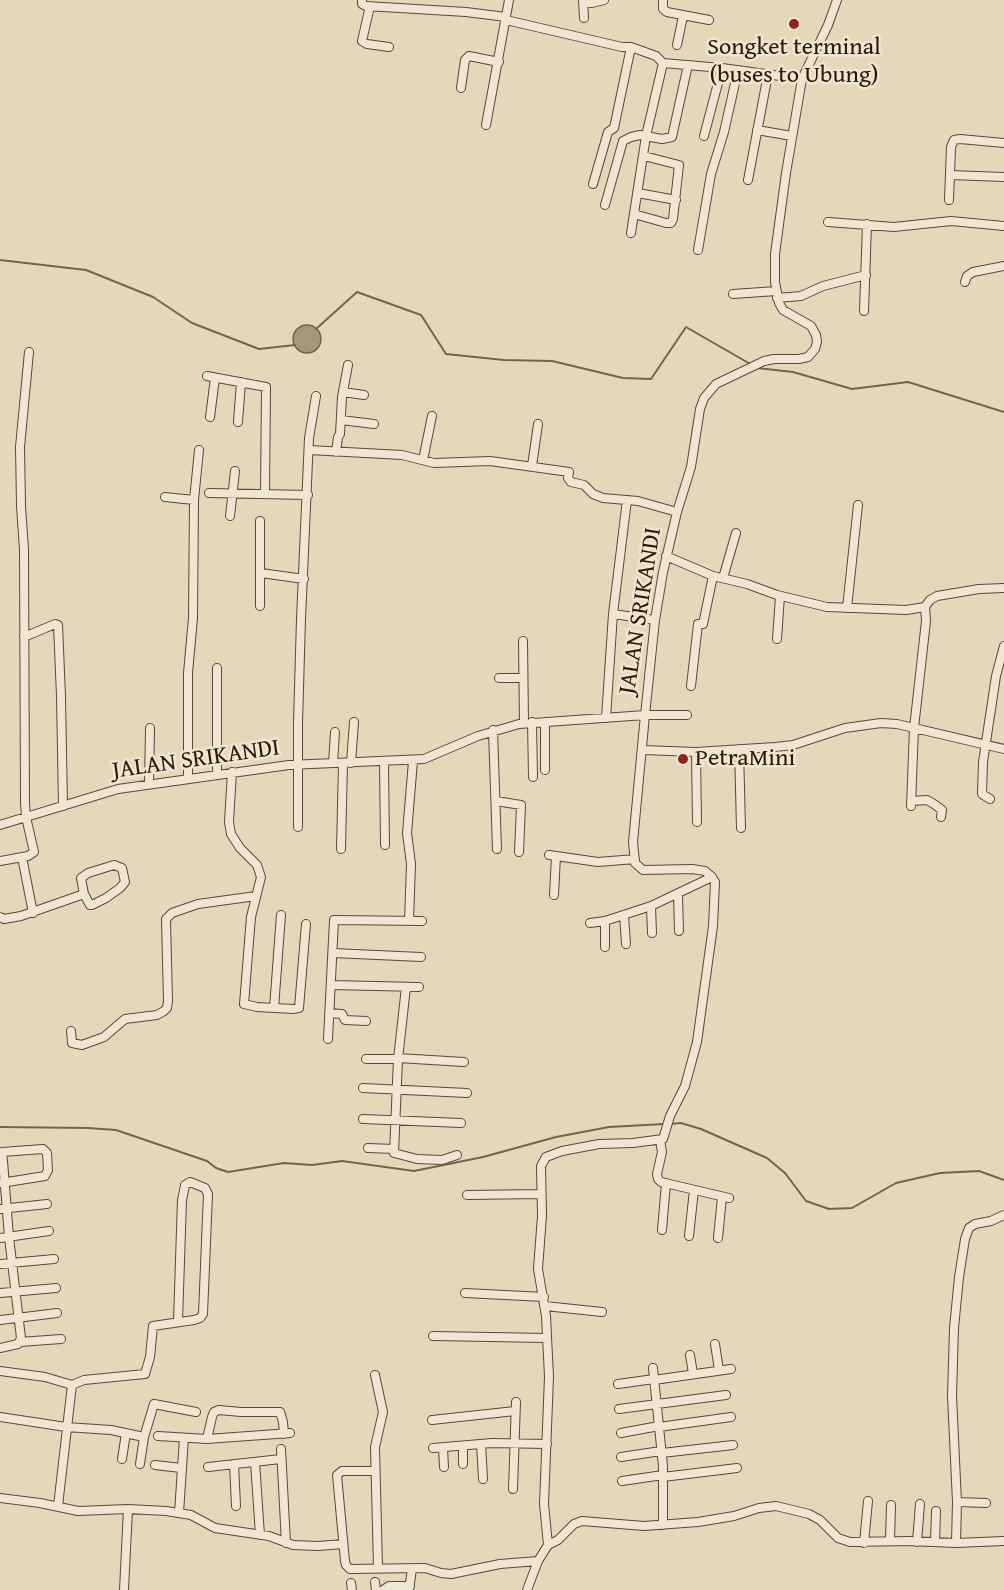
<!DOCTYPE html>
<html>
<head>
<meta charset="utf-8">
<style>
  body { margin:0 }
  canvas { display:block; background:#e5d8ba }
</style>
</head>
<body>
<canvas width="1004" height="1590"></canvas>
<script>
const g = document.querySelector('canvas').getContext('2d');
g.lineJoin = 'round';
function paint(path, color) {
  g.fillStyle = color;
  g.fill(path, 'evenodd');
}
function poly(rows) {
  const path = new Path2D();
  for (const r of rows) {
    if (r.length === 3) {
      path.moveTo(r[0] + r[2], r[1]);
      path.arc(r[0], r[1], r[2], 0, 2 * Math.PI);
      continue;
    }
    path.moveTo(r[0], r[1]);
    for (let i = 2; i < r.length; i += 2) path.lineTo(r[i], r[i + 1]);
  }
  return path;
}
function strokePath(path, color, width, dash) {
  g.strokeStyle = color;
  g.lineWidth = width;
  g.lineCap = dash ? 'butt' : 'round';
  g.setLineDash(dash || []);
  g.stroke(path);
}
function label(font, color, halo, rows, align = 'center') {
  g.font = font + ' "Gentium Book Plus",serif';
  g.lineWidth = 5;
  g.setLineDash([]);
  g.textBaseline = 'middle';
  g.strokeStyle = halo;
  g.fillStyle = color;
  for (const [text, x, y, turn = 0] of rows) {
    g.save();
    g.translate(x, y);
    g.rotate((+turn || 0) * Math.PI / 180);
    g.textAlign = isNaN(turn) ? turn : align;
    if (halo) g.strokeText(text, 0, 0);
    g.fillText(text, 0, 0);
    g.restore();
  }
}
const water = poly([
  [307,339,14]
]);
const stream = poly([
  [0,260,86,270,153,297,192,323,259,349,295,345],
  [316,329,357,292,421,315,446,354,504,360,552,361,623,378,651,379,686,327,752,365],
  [757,368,793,372,852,389,908,382,1004,412],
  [670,1124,681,1123,701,1129,767,1158,785,1173,806,1201,829,1209,852,1208,896,1183,940,1173,979,1171,1004,1180],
  [0,1127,88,1128,116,1130,207,1161,216,1168,228,1172,284,1163,312,1165,342,1161,414,1171,483,1157,556,1137,609,1127,664,1124]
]);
const minor = poly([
  [362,0,362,4,366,6,466,12,506,17],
  [583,0,584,18],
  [663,0,663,9,667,12,709,20],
  [583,2,592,3,604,0],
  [370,6,362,41,367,44,389,47],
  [506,20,622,47,631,47,656,56,663,63],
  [677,45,683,16],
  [461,88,465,60,469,56,499,62],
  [486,125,509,0],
  [757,130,792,136],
  [704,136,722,68],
  [950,175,1004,177],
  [748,180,768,74],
  [593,184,608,132,614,128,631,47],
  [638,193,676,200],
  [949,200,951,147,954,140,960,139,1004,143],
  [605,205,623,141,631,137,640,135,662,139,672,137,688,65],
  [634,214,666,223,671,223,673,219,679,165,644,156],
  [828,222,894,227,951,221,1004,226],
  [631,233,646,136,663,63,722,68,802,79],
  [698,250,711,174,724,132,738,70],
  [965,282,967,276,973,272,1004,266],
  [733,294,776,291],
  [777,298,801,296,823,286,866,275],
  [864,311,867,224],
  [207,376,266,387,265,494],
  [343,392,364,395],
  [210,417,215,378],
  [341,420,374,424],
  [238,422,241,382],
  [309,450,402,455,434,463,490,461,562,471,569,472,568,478,571,482,584,485,593,494,603,498,638,501,677,512],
  [336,452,338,437,340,434,342,397,348,365],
  [423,460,432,416],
  [532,466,538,424],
  [209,493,308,495],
  [165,497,194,500],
  [230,516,235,471],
  [260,521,260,606],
  [666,556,713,576,747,584,777,595,827,607,906,610,925,607,930,600,937,596,979,589,1004,588],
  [261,573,304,579],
  [723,578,736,533],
  [847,608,858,505],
  [613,614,655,620],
  [24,637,55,624,58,625,61,696,63,806],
  [777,639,780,596],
  [523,641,524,723],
  [217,668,217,774],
  [499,678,523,678],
  [691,686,698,624,703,624,713,576],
  [606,718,613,614,627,500],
  [532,722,533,777],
  [545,722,545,770],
  [493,730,497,849],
  [739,749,741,828],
  [643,750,696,752,775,747,793,745,845,728,881,723,897,724,1004,749],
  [696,752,697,822],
  [384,762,385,845],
  [333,763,335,732],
  [351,763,354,722],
  [232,772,229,822,231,834,240,848,257,865,261,877,251,917,244,1004,257,1007,293,1009,299,1008,306,924],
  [188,779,188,673,193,618,194,500,199,450],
  [149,784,150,728],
  [990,799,982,794,983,762,996,676,1004,646],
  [496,801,521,805,519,852],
  [912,801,927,800,934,804,942,810,941,817],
  [911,806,914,728,926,621,925,607],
  [0,825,118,789,289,765,424,759,478,736,519,724,645,715,655,620,663,572,677,512,691,467,700,409,704,398,716,384,764,361,774,359,799,359,808,357,815,349,817,342,816,335,811,326,783,310,779,303,775,282,775,254,786,173,802,79,828,25,837,0],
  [298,827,298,723,301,619,309,438,316,396],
  [341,849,343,763],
  [549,855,598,862,635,859],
  [22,857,33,913],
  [0,861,28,856,34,852,26,817,25,803,24,550,21,506,20,447,29,352],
  [114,865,122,868,125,882,120,888,106,898,92,905,90,905,84,894,81,878,88,873,114,865],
  [554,895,556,856],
  [678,895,679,931],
  [651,906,652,933],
  [624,915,626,944],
  [0,917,4,919,21,916,84,894],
  [409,921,411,864,407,833,413,761],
  [605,921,605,947],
  [590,923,605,921,651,906,712,877],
  [333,953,421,957],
  [331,985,419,987],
  [406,987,398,1059,394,1153,417,1159,442,1160,457,1155],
  [274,1008,281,915],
  [329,1013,342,1014,345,1020,366,1021],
  [71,1031,72,1043,82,1045,104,1037,125,1019,157,1015,164,1011,167,1008,168,1001,166,919,172,913,198,904,256,896],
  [328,1039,334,920,422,921],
  [398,1058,464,1062],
  [366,1059,398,1059],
  [363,1088,467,1093],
  [363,1119,461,1123],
  [660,1140,662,1152,657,1174,658,1179,661,1182,729,1198],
  [368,1148,394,1149],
  [0,1153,2,1152,3,1161,9,1237,21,1338,18,1344,0,1348],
  [1,1183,45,1176,48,1170,47,1153,43,1149,2,1152],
  [467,1195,541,1194],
  [0,1209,47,1204],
  [662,1230,666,1183],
  [689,1236,694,1190],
  [0,1238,49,1231],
  [718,1238,722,1197],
  [0,1264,54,1259],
  [0,1293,56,1288],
  [465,1293,544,1297],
  [545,1306,602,1312],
  [0,1320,57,1313],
  [433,1336,547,1338],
  [20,1342,61,1339],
  [715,1344,719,1370],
  [690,1355,693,1374],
  [653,1368,663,1466,663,1525],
  [0,1371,45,1377,72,1385],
  [375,1375,383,1412,375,1447,378,1568],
  [654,1380,731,1369],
  [618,1384,654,1379],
  [619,1409,726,1395],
  [0,1417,66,1427,111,1430,144,1437],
  [432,1420,515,1411],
  [659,1427,731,1417],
  [621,1433,659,1426],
  [158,1436,207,1439,290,1433],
  [207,1439,212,1417,214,1412,219,1410,241,1412,280,1412,283,1422,284,1434],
  [481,1444,483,1479],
  [463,1446,463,1464],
  [433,1448,492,1443,547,1444],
  [443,1448,444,1467],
  [281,1449,286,1543],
  [662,1453,733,1445],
  [621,1457,661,1451],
  [122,1459,126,1433],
  [255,1462,260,1535],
  [140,1464,144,1437,154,1404,196,1412],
  [234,1464,236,1506],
  [155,1465,181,1468],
  [208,1467,281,1459],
  [375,1471,342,1471,337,1475,345,1561,346,1565,350,1569,425,1568,441,1573,451,1574,500,1564,538,1561],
  [663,1477,737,1468],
  [622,1481,663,1475],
  [513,1489,516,1402],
  [0,1498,40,1503,78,1511,128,1509,166,1511,191,1515,215,1528,269,1536,293,1545,318,1546,343,1544],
  [957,1502,986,1503],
  [58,1506,72,1385,84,1380,145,1374,150,1357,153,1326,194,1320,200,1318,203,1314,208,1194,205,1188,190,1182,185,1185,182,1200,178,1321],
  [179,1513,184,1438],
  [890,1541,891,1505],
  [917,1542,920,1504],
  [935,1542,936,1511],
  [864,1543,868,1501],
  [956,1543,1004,1541],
  [548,1545,558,1540,574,1524,582,1521,644,1526,698,1522,734,1516,759,1508,776,1506,809,1514,820,1520,838,1538,850,1542,909,1541,956,1543,957,1502,952,1396,954,1328,959,1277,965,1239,969,1228,975,1224,991,1221,1004,1215],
  [375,1582,376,1590],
  [351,1583,352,1590],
  [124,1590,128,1509],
  [383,1590,389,1586,410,1586],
  [409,1590,412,1569],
  [527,1590,538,1561,548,1545,544,1504,549,1377,546,1316,538,1269,542,1216,541,1166,546,1157,562,1151,599,1144,633,1143,663,1139,670,1116,685,1086,697,1042,713,926,715,882,712,877,705,871,692,869,643,870,635,863,633,842,645,715,687,715]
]);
const markers = [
  [794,24,6,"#8f2418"],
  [683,759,6,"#8f2418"]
];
const poiNames = [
  ["Songket terminal",794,48],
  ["(buses to Ubung)",794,76],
  ["PetraMini",695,759,"left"]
];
const streetNames = [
  ["JALAN SRIKANDI",641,611,-81],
  ["JALAN SRIKANDI",196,760,-8]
];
paint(water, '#a5977c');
strokePath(water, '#73654c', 1.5);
strokePath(stream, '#73654c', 2);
strokePath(minor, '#584a32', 10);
strokePath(minor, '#eee6d2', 8);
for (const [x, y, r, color] of markers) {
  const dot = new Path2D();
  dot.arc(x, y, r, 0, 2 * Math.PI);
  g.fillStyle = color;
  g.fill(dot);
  strokePath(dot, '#eee6d2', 2);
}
label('24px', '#291a04', '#eee6d2', poiNames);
label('24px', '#291a04', '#eee6d2', streetNames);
</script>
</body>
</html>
